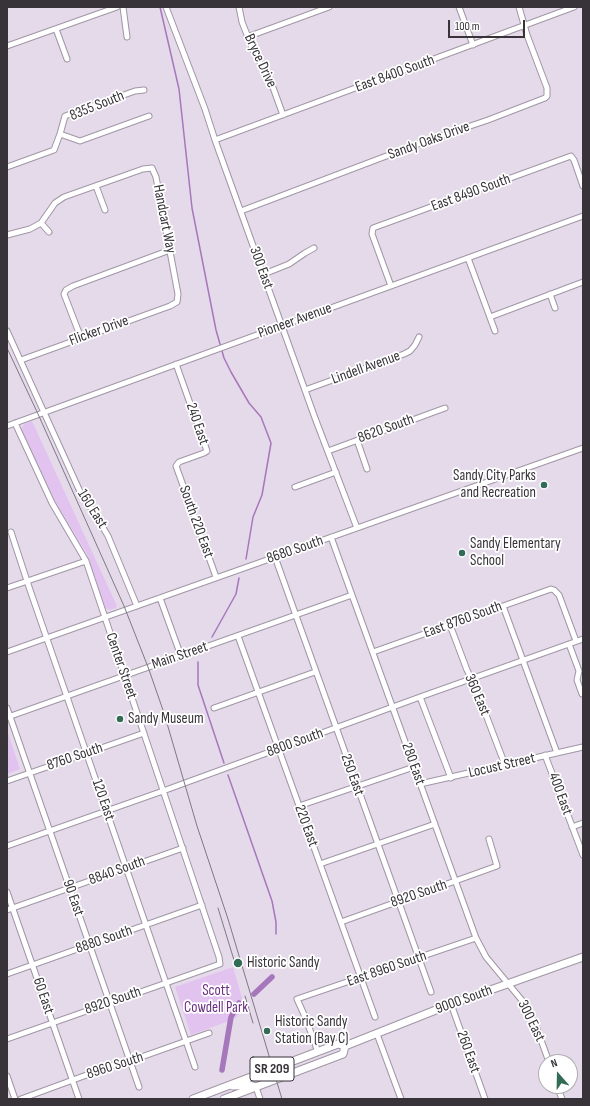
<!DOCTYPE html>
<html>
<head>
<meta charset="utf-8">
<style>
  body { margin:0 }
  #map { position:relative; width:590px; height:1106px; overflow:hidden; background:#e5daea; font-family:"Sofia Sans Condensed",sans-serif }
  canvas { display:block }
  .frame { position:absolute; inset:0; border:8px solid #373339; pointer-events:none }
  .north { position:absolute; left:538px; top:1054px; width:40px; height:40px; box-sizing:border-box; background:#fff; border:1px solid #afadb0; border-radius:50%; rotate:340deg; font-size:11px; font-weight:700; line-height:16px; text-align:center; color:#373339 }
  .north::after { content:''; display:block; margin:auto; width:14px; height:18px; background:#326c55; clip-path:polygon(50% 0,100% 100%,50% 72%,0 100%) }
  .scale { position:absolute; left:448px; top:20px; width:77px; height:18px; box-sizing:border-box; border:2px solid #373339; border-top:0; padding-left:5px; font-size:12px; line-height:14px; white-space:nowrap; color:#373339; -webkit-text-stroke:3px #fff; paint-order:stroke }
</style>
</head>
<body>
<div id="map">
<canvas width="590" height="1106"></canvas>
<div class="frame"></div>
<div class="north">N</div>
<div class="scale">100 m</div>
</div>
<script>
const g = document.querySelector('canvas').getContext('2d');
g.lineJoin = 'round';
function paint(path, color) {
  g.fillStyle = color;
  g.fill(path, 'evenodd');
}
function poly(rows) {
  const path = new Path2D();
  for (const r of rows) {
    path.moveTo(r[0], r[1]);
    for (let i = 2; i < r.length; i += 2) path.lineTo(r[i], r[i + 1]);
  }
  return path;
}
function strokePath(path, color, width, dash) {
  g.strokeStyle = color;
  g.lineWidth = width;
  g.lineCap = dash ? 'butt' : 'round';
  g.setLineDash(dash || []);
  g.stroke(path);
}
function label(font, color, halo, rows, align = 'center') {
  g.font = font + ' "Sofia Sans Condensed",sans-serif';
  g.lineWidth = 3.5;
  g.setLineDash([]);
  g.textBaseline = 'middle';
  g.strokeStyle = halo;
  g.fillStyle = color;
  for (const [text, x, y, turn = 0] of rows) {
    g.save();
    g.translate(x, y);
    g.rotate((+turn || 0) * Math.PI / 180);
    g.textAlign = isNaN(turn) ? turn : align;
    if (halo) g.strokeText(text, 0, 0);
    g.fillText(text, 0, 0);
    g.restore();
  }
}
const green = poly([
  [32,421,117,606,116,608,110,610,105,608,87,554,56,503,22,432,22,428,24,424],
  [7,730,20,769,7,774],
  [233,967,245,1008,234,1019,191,1035,175,987]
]);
const stream = poly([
  [160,7,179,89,192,208,216,330,224,358,231,372,249,403,261,417,271,443,262,495,253,517,246,559],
  [212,637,236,594,239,578],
  [198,662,198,685,224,763],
  [228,775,272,901,276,922,276,934]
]);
const canal = poly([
  [254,994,272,977],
  [222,1070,231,1017,239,1003]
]);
const minor = poly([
  [123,7,127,37],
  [166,7,205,109,215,140,315,418,357,528],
  [239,7,242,22,253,50,271,82,283,115],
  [459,7,473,45],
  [56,29,67,59],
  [247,37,329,7],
  [7,46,117,7],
  [60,134,65,116,135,91,144,90],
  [215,140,574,7],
  [7,167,54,150,60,134,80,141,149,116],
  [96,186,105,210],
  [241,211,426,141,488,120,545,98,547,96,547,88,527,35,519,7],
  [41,223,49,232],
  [7,235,30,229,41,223,55,203,64,197,143,169,152,168,156,177,178,294,177,302,170,306,21,360],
  [468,258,495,331],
  [264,274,289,264,305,253,314,248],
  [391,286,372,234,373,228,571,156,574,160,583,186],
  [550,294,555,308],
  [490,317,583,282],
  [7,331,82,496,93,511,108,536,137,606],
  [81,338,64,294,66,290,73,286,170,250],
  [176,364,207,451,204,453,179,462,176,466,216,577],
  [305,390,404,354,410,351,415,345,419,337],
  [7,426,583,216],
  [357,440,367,469],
  [328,451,445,408],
  [295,487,336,472],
  [11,532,29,587,195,1067],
  [331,537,476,938,486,957,525,1004,537,1029,549,1062],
  [275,557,431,992],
  [7,588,86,561],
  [160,598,181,656],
  [503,606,557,753],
  [450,625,467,670,475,686,505,765],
  [238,636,375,1017],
  [569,644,579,671,577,680,582,694],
  [7,652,583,448],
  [373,652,551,589,554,590,559,595,576,641],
  [420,697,451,778],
  [7,708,139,1087],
  [214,708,315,672],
  [8,717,352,595],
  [545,755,583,855],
  [7,781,144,733],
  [420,784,583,747],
  [299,806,414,767],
  [572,827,583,823],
  [7,846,163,791,420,697,583,639],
  [320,864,435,824],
  [7,892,79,1099],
  [7,910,183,848],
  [341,922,497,866,489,839],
  [7,974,202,905],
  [451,1004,485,1099],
  [377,1034,401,1099],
  [7,1039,220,964,219,957,86,561,52,503,15,423],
  [318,1052,306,1019,297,999,476,938],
  [7,1076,15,1099],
  [557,1086,562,1099],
  [256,1087,260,1099],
  [21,1099,122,1062,130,1061,209,1033]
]);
const major = poly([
  [233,1086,250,1085,256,1087],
  [193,1099,338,1044,345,1046,451,1004,583,957],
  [224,1099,343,1054,345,1046]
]);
const tram = poly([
  [7,348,38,414,124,606,148,667,164,713,197,826,228,919,282,1099],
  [218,908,234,960],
  [245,996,253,1023]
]);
const markers = [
  [544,485,4,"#326c55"],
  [462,553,4,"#326c55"],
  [120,719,4,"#326c55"],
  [238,963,5,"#326c55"],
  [267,1031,4,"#326c55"]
];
const shields = [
  [272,1069,44]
];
const shieldNames = [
  ["SR 209",272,1069]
];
const streetNames = [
  ["Bryce Drive",260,61,65],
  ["East 8400 South",395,74,-20],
  ["8355 South",97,106,-22],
  ["Sandy Oaks Drive",429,141,-20],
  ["East 8490 South",471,193,-20],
  ["Handcart Way",164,219,79],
  ["300 East",261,268,70],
  ["Pioneer Avenue",295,321,-20],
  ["Flicker Drive",99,331,-20],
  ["Lindell Avenue",366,368,-20],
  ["240 East",197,424,71],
  ["8620 South",386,429,-20],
  ["160 East",92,509,58],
  ["South 220 East",196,522,70],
  ["8680 South",295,550,-19],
  ["East 8760 South",463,620,-20],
  ["Main Street",180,656,-19],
  ["Center Street",121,666,71],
  ["360 East",477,695,67],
  ["8800 South",295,743,-20],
  ["8760 South",75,757,-19],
  ["280 East",413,764,70],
  ["Locust Street",502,766,-13],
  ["250 East",352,775,70],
  ["400 East",560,794,70],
  ["120 East",103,800,71],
  ["220 East",306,826,70],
  ["8840 South",117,871,-20],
  ["8920 South",419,894,-19],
  ["90 East",73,898,71],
  ["8880 South",104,940,-19],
  ["East 8960 South",387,969,-19],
  ["60 East",43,996,71],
  ["9000 South",464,1000,-20],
  ["8920 South",113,1001,-19],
  ["300 East",531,1021,64],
  ["260 East",468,1052,70],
  ["8960 South",115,1066,-18]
];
const poiNames = [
  ["Sandy City Parks",536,476,"right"],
  ["and Recreation",536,493,"right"],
  ["Sandy Elementary",470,544],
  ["School",470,561],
  ["Sandy Museum",128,719],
  ["Historic Sandy",247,963],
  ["Historic Sandy",275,1022],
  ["Station (Bay C)",275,1039]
];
const parkNames = [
  ["Scott",216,991],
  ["Cowdell Park",216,1008]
];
paint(green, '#e2c3ef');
strokePath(stream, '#a777bc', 1.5);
strokePath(canal, '#a777bc', 5.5);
strokePath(minor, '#a096a5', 7);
strokePath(major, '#a096a5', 9);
strokePath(minor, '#fff', 5);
strokePath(major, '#fff', 7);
strokePath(tram, '#7f7882', 1);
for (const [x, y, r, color] of markers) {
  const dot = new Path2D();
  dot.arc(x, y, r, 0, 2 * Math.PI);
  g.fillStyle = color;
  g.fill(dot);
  strokePath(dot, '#fff', 1.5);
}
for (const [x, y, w] of shields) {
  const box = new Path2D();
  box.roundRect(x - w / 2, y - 12, w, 24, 3);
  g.fillStyle = '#fff';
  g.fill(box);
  strokePath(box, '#373339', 1);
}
label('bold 14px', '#373339', null, shieldNames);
label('15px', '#373339', '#fff', streetNames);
label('15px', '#373339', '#fff', poiNames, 'left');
label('15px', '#6b2f82', '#fff', parkNames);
</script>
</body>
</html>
